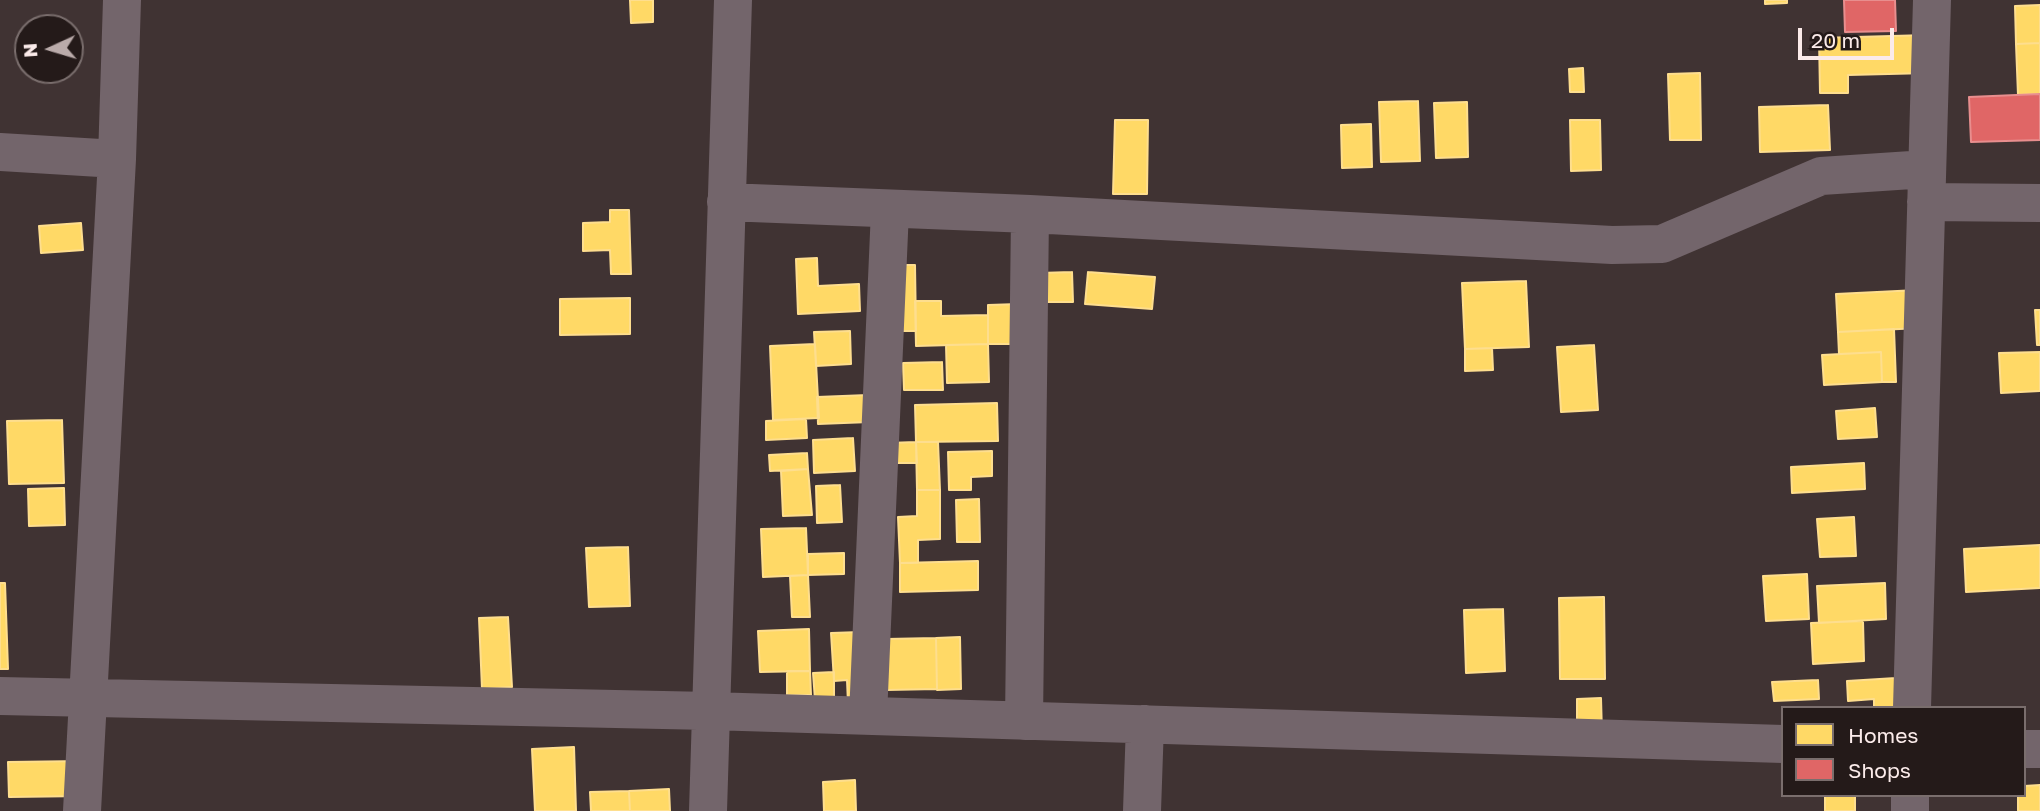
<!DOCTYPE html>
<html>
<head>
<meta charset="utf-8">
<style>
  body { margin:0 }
  #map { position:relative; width:2040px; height:811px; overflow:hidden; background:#403333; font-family:"Golos Text",sans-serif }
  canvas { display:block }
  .legend { position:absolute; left:1781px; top:706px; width:245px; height:91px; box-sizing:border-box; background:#241a19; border:2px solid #7a6e6d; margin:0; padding:9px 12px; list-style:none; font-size:21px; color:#fbebea }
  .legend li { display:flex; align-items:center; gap:14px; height:35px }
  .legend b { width:35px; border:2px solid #7a6e6d }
  .north { position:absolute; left:14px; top:14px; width:70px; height:70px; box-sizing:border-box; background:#241a19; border:2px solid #7a6e6d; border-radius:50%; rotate:266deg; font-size:19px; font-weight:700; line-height:28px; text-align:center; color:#fbebea }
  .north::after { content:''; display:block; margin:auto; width:24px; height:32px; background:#baabaa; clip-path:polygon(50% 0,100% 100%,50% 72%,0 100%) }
  .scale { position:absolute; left:1798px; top:28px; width:96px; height:32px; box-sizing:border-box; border:4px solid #fbebea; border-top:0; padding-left:9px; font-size:21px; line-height:24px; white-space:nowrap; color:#fbebea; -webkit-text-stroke:5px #241a19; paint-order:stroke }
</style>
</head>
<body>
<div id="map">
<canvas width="2040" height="811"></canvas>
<ul class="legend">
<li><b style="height:19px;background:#ffd966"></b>Homes</li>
<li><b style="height:19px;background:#e06666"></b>Shops</li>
</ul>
<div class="north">N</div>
<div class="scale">20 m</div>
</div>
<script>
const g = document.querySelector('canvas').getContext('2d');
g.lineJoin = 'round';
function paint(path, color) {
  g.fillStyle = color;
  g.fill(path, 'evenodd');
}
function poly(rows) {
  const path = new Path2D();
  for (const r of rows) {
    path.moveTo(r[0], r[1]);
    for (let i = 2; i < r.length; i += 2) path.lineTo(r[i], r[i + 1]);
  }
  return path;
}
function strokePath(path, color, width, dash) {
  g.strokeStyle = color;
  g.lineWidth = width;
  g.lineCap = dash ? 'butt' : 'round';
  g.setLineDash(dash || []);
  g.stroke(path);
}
const homes = poly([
  [630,0,653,0,653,22,631,23,630,0],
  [1765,0,1787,0,1787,3,1765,4,1765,0],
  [2040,5,2040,43,2016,44,2015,6,2040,5],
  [1928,35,1929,73,1848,75,1848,93,1820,93,1819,38,1928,35],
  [2040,43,2040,94,2018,95,2016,44,2040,43],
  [1583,68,1584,92,1570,92,1569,69,1583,68],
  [1700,73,1701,140,1670,140,1668,74,1700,73],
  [1418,101,1420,161,1381,162,1379,102,1418,101],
  [1467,102,1468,157,1436,158,1434,103,1467,102],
  [1828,105,1830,150,1760,152,1759,107,1828,105],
  [1115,120,1148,120,1147,194,1113,194,1115,120],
  [1570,120,1600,120,1601,170,1571,171,1570,120],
  [1371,124,1372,167,1342,168,1341,125,1371,124],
  [610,210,629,210,631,274,611,274,610,250,583,251,583,223,610,222,610,210],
  [81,223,83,250,41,253,39,226,81,223],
  [817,258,818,286,859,284,860,311,798,314,796,259,817,258],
  [895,265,915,265,916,331,897,331,895,265],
  [1072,272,1073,302,1040,302,1039,273,1072,272],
  [1088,272,1155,277,1152,309,1085,304,1088,272],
  [1526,281,1529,347,1465,349,1462,283,1526,281],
  [1918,290,1920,328,1838,332,1836,294,1918,290],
  [630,298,630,334,560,335,560,299,630,298],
  [915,301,941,301,941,316,988,315,988,344,916,346,915,301],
  [1019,304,1021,344,988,344,988,305,1019,304],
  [2035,310,2040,310,2040,345,2037,345,2035,310],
  [1894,329,1896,382,1882,382,1881,352,1839,354,1838,332,1894,329],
  [850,331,851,364,816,366,814,332,850,331],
  [815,344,819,418,773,420,770,346,815,344],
  [988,344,989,382,947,383,946,345,988,344],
  [1594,345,1598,410,1561,412,1557,347,1594,345],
  [1492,348,1493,370,1465,371,1465,349,1492,348],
  [1881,352,1882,382,1824,385,1822,355,1881,352],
  [2040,352,2040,391,2001,393,1999,353,2040,352],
  [942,362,943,390,904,390,903,363,942,362],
  [868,395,870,422,818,424,817,397,868,395],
  [997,403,998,441,916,442,915,405,997,403],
  [1875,408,1877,437,1838,439,1836,411,1875,408],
  [806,419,807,438,766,440,766,421,806,419],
  [62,420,64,483,9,484,7,421,62,420],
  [853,438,855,471,814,473,813,440,853,438],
  [916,442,917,463,888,463,888,443,916,442],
  [916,442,938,442,940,490,917,490,916,442],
  [992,451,992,476,971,477,971,490,949,490,948,452,992,451],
  [807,453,808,469,770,471,769,455,807,453],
  [1864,463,1865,489,1792,493,1791,467,1864,463],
  [808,469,812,515,783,516,781,471,808,469],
  [840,485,842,522,817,523,816,486,840,485],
  [64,488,65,525,29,526,28,489,64,488],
  [917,490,940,490,940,539,918,540,918,563,900,563,898,517,917,516,917,490],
  [979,499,980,542,957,542,956,500,979,499],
  [1854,517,1856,556,1820,557,1817,519,1854,517],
  [806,528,808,575,763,577,761,529,806,528],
  [2040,545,2040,588,1966,592,1964,549,2040,545],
  [628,547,630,606,589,607,586,548,628,547],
  [844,553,844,574,808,575,808,554,844,553],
  [978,561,978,590,900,592,900,563,978,561],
  [1807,574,1809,619,1766,621,1763,576,1807,574],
  [808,575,810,617,792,617,790,576,808,575],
  [0,583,5,583,8,669,0,669,0,583],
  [1885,583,1886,619,1819,623,1817,586,1885,583],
  [1604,597,1605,679,1560,679,1559,598,1604,597],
  [1503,609,1505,671,1466,673,1464,610,1503,609],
  [508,617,512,687,482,689,479,618,508,617],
  [1863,621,1864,661,1813,664,1811,623,1863,621],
  [809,629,810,671,760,672,758,631,809,629],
  [861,632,864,703,848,704,847,680,834,681,831,633,861,632],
  [960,637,961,689,937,690,936,638,960,637],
  [936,638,937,689,887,690,886,639,936,638],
  [787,671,810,671,811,695,787,695,787,671],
  [834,672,834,699,815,700,813,673,834,672],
  [1896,678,1898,708,1874,708,1874,699,1848,701,1847,681,1896,678],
  [1818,680,1819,699,1774,701,1772,682,1818,680],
  [1601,698,1602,734,1577,735,1577,699,1601,698],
  [574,747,576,811,535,811,532,749,574,747],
  [84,761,85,796,9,797,8,762,84,761],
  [855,780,856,811,824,811,823,782,855,780],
  [2040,785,2040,811,2018,811,2018,795,2024,795,2024,786,2040,785],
  [669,789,670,811,630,811,629,791,669,789],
  [629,791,630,811,591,811,590,792,629,791],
  [1825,795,1855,795,1855,811,1825,811,1825,795]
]);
const shops = poly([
  [1844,0,1895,0,1896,31,1845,32,1844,0],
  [2040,94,2040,140,1971,142,1969,97,2040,94]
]);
const minor = poly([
  [0,152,117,159],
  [726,202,1030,214,1612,245,1662,244,1821,176,1927,169],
  [1926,202,2040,203],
  [0,696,710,711,1783,744],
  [1912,708,1932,0],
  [868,716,890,210],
  [1024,721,1030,214],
  [2024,749,2040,749],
  [82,811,117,159,122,0],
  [708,811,733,0],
  [1142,811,1145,724],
  [1910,811,1910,795]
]);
paint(homes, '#ffd966');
strokePath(homes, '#fede8e', 2);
paint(shops, '#e06666');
strokePath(shops, '#e88e8e', 2);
strokePath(minor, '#73656b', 38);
</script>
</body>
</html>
